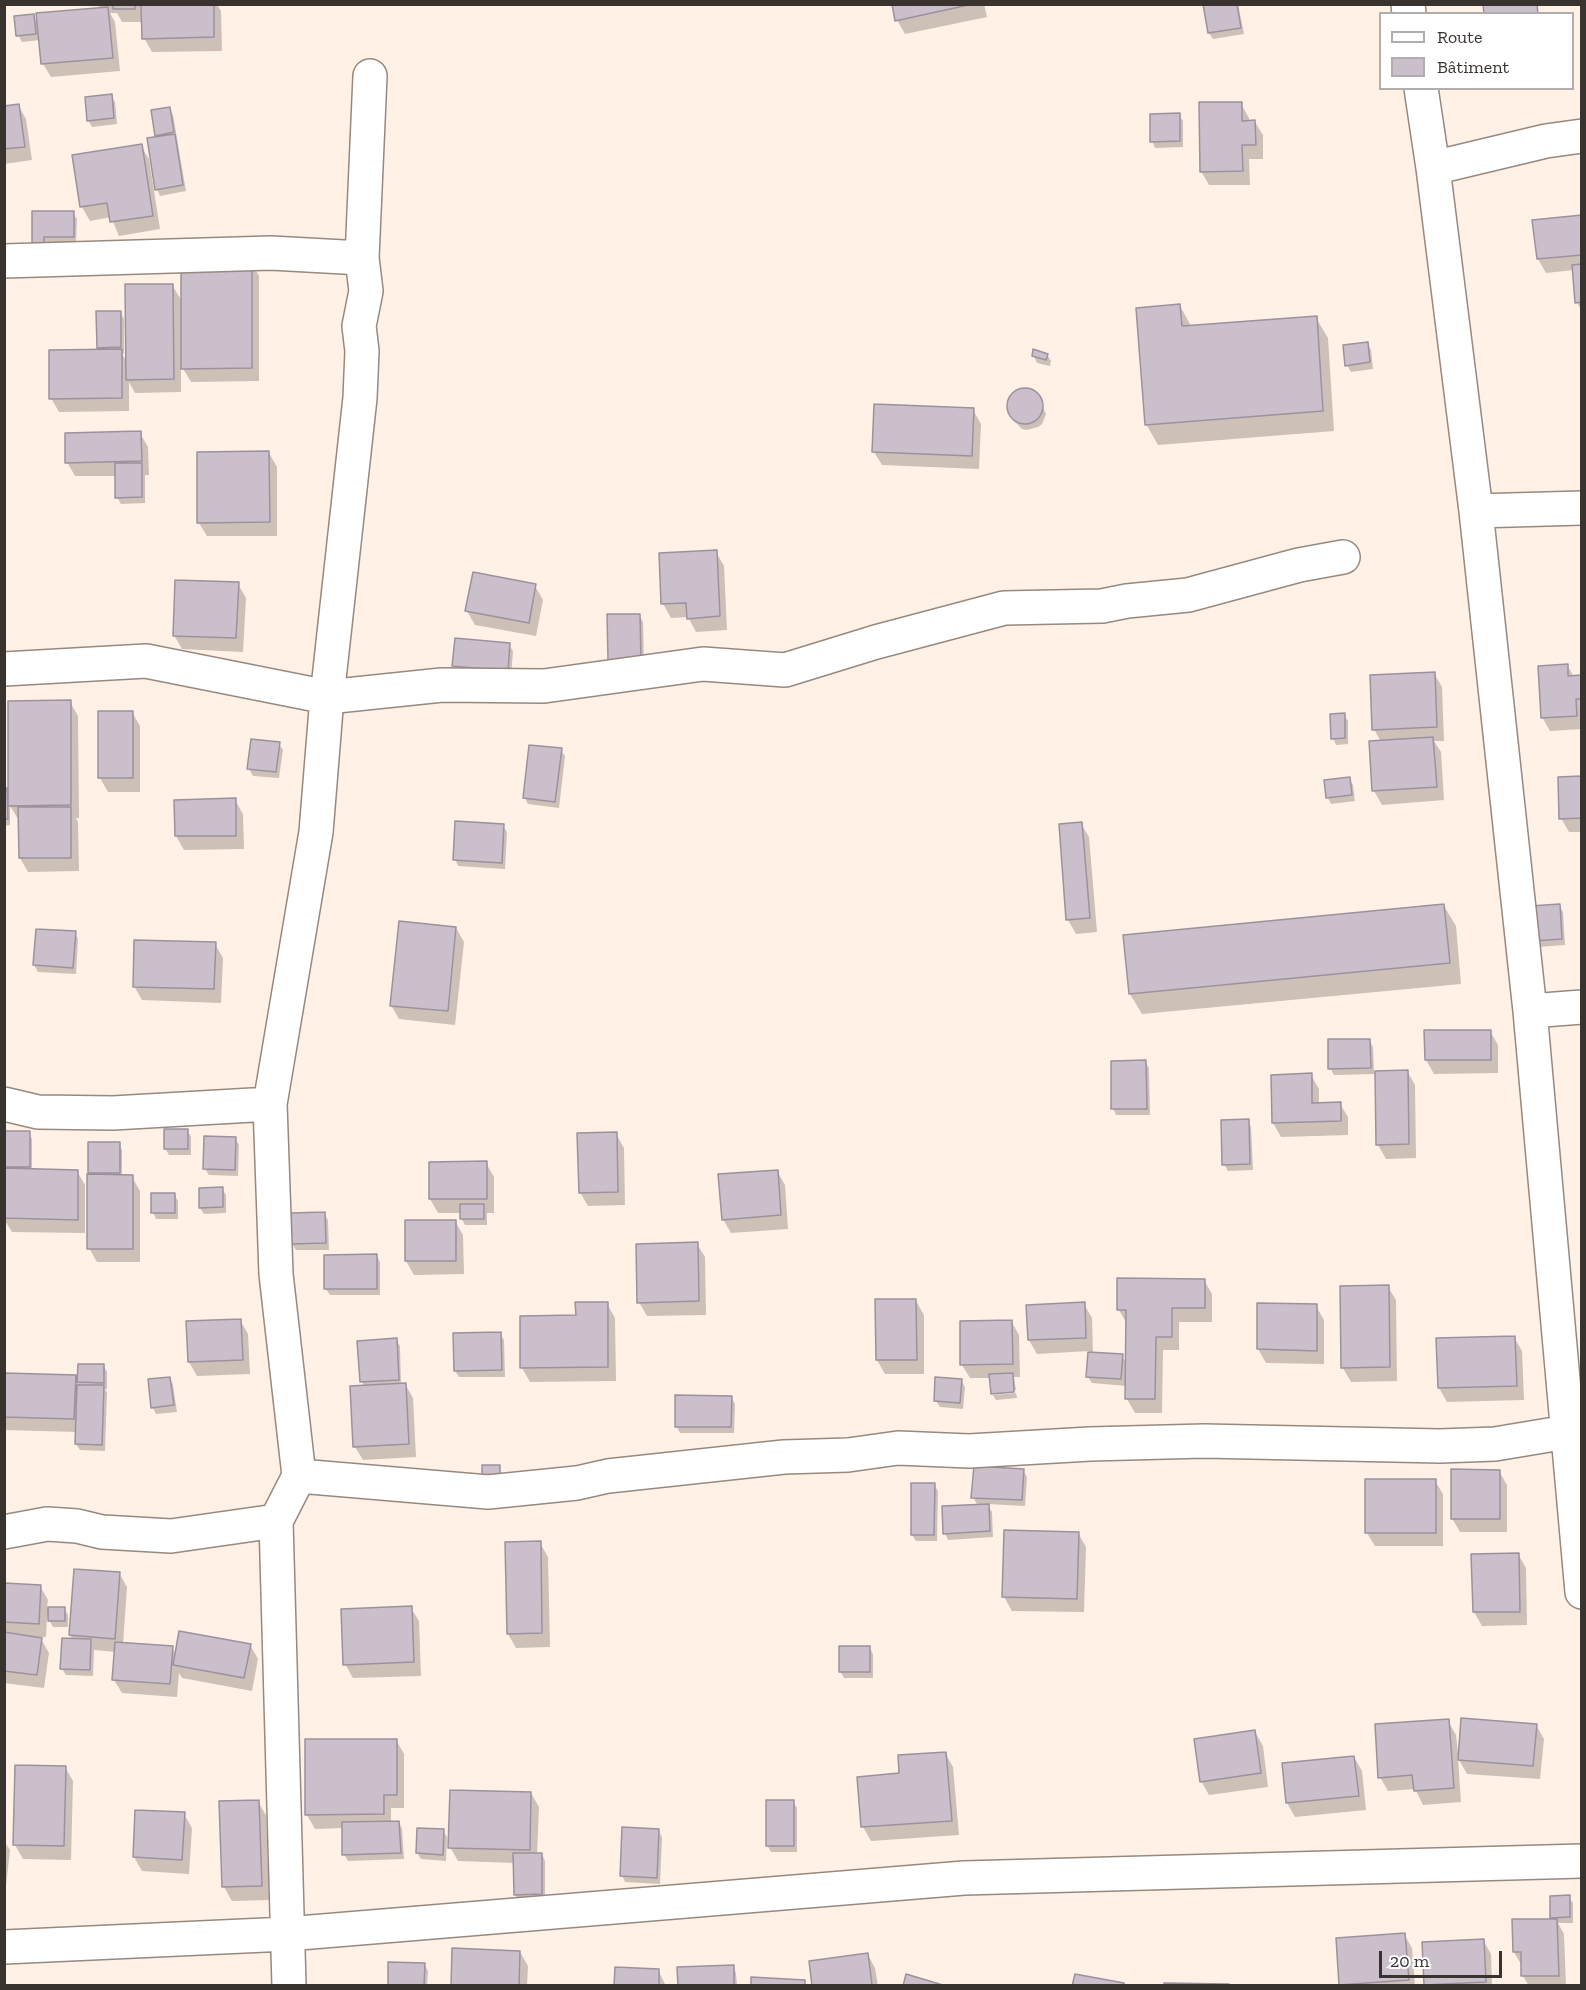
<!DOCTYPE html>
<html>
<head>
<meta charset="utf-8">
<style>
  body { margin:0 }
  #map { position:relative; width:1586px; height:1990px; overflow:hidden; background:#fff1e5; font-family:"Zilla Slab",serif }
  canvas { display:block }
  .frame { position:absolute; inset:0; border:6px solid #39332f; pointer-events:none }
  .legend { position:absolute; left:1379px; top:12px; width:195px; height:78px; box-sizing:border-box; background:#fff; border:2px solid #b0adac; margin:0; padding:8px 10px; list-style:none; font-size:18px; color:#39332f }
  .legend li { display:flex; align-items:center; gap:12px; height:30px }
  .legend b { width:30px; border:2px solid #b0adac }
  .scale { position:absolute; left:1379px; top:1951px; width:123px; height:27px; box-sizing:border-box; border:3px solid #39332f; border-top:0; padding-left:8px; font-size:18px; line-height:21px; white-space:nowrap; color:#39332f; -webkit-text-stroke:4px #fff; paint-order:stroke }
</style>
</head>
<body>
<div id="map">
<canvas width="1586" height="1990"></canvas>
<div class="frame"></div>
<ul class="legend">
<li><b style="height:8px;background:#fff"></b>Route</li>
<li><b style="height:16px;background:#cbbfcc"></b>Bâtiment</li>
</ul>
<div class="scale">20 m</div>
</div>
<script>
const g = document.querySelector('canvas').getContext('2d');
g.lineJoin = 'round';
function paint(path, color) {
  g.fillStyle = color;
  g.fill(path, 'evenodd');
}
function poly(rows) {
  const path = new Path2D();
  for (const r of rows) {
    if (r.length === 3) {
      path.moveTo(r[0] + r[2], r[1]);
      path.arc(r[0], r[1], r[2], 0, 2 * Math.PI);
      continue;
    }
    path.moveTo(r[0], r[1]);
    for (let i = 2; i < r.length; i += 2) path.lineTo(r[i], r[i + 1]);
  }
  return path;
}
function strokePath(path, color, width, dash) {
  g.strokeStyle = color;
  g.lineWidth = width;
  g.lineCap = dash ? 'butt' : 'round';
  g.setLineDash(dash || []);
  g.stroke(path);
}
const shadow = poly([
  [4,4,6,4,6,41,4,41],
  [98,4,217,4,221,11,222,51,152,52,144,38,143,22,122,22,117,13,110,13,115,22,120,71,51,77,43,64,40,40,22,42,18,35,33,16,39,27,100,9],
  [893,4,984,4,987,17,905,34,897,20],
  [1204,4,1238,4,1244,34,1213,39,1209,33],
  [111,96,115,102,117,124,92,127,88,120],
  [1241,104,1249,118,1249,122,1255,122,1263,135,1263,159,1249,159,1250,185,1209,185,1201,171],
  [18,105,26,119,32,160,4,164,4,107],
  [169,109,173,115,186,191,160,196,157,189,157,138,152,111],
  [1179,115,1183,121,1183,147,1155,148,1152,141],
  [141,146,149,159,160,229,119,236,111,217,90,221,82,207,74,156],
  [73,213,77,219,76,243,47,243,47,249,37,249,33,243],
  [1582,216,1582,311,1577,303,1574,270,1546,273,1538,259],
  [251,262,259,276,259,381,191,382,181,365,181,392,135,393,129,382,129,411,59,412,51,398,100,351,98,348,120,312,124,319,124,354,122,354,127,362,172,285,183,303],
  [1180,306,1191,326,1316,318,1328,338,1334,431,1158,445,1146,424],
  [1367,344,1371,350,1373,369,1351,372,1347,365],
  [1047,355,1051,361,1050,366,1037,363,1034,356],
  [1029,390,1035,392,1038,396,1046,414,1042,424,1038,427,1027,430,1022,429,1014,421,1008,409,1009,398,1017,391],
  [973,410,981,424,979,469,882,465,874,452],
  [140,433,148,447,149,475,145,475,145,503,121,504,117,497,117,476,75,476,67,462],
  [269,453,277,467,277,536,207,536,199,523],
  [716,552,724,566,727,630,696,632,688,617,671,618,663,604],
  [238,584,246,598,243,652,182,649,174,635],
  [535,586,543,600,536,636,475,625,467,611],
  [639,615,643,622,644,666,614,666,610,660],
  [509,645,513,651,511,677,458,672,454,665],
  [1567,665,1574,677,1582,677,1582,729,1550,731,1542,717],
  [1434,673,1442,687,1444,741,1434,741,1441,752,1444,800,1382,805,1374,791,1381,742,1374,729],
  [70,702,78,716,79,818,76,818,78,822,79,871,28,872,20,858,20,819,18,819,10,806,10,825,4,826,4,789,10,796],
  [132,712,140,726,140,792,108,792,100,778],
  [1344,715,1348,721,1348,744,1336,745,1333,738],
  [279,744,283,750,279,778,253,776,249,769],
  [561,750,565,756,559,808,528,804,525,798],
  [1582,778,1582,832,1569,832,1561,818],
  [1349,779,1353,785,1355,801,1331,804,1328,798],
  [235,800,243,814,244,849,184,850,176,836],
  [1081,824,1089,837,1097,932,1076,934,1068,920,1060,825],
  [503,826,507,832,505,869,458,866,455,859],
  [1444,906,1456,926,1461,984,1142,1014,1130,994],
  [1559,906,1563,912,1565,945,1537,947,1533,940],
  [456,928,464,942,455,1025,399,1019,391,1005],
  [37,930,75,933,78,939,76,974,38,972,34,965],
  [215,944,223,958,221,1003,142,1000,134,986],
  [1490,1031,1498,1045,1498,1073,1434,1074,1426,1060],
  [1369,1040,1373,1047,1374,1072,1407,1071,1415,1085,1416,1158,1386,1159,1378,1145,1377,1074,1334,1075,1330,1068],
  [1145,1062,1149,1068,1150,1115,1116,1115,1113,1108],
  [1311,1075,1319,1089,1319,1104,1340,1104,1348,1117,1348,1135,1281,1137,1273,1123],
  [1248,1121,1251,1127,1253,1170,1228,1171,1224,1164],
  [187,1130,191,1137,191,1155,169,1155,165,1148],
  [4,1133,29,1133,32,1139,32,1170,77,1171,85,1185,85,1233,12,1232,4,1219],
  [616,1134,624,1148,625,1205,588,1206,580,1192],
  [235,1138,239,1145,238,1176,209,1175,205,1169],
  [119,1144,122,1150,122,1176,132,1177,140,1191,140,1262,97,1262,89,1248,91,1176,89,1173],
  [486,1163,494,1177,494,1213,487,1213,487,1225,465,1225,461,1218,461,1213,438,1213,430,1199],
  [777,1171,785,1185,788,1229,731,1233,723,1219],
  [222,1189,226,1195,226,1213,204,1214,200,1208],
  [174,1194,178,1201,178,1219,156,1219,153,1212],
  [324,1214,328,1220,329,1250,296,1250,292,1244],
  [455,1221,463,1235,464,1274,414,1275,406,1261],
  [697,1244,705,1257,706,1315,647,1316,639,1302],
  [377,1256,380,1262,380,1295,330,1295,326,1289],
  [1204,1280,1212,1294,1212,1322,1179,1322,1179,1350,1163,1350,1162,1413,1135,1413,1127,1399,1127,1386,1092,1383,1088,1377,1089,1351,1037,1354,1029,1340,1028,1306,1084,1304,1092,1318,1093,1354,1122,1356,1127,1365,1127,1324,1119,1310],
  [1341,1287,1388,1287,1396,1300,1397,1381,1351,1382,1343,1368],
  [916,1301,924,1315,924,1374,885,1374,877,1360],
  [607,1304,615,1318,616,1381,530,1382,522,1368,521,1317,578,1317],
  [1316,1306,1324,1320,1324,1364,1266,1363,1258,1349],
  [240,1320,248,1334,250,1374,197,1376,189,1362],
  [1011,1321,1019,1335,1020,1377,1014,1377,1016,1390,993,1392,993,1395,991,1378,970,1378,962,1365],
  [500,1334,504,1340,505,1377,459,1377,455,1371],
  [1514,1337,1522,1351,1524,1400,1447,1402,1439,1388],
  [396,1340,400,1346,401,1385,405,1384,413,1398,416,1457,363,1460,355,1447,365,1387,362,1382],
  [79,1365,104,1366,107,1372,107,1389,105,1389,107,1393,105,1451,80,1450,76,1444,77,1432,4,1430,4,1374,75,1377,78,1383],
  [170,1378,173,1385,177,1412,156,1414,153,1408],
  [961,1380,965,1387,963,1409,940,1407,936,1401],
  [1016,1393,1017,1398,996,1400,993,1395],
  [731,1397,735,1404,734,1433,680,1433,677,1427],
  [1023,1470,1027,1477,1025,1506,987,1504,992,1512,993,1537,948,1540,945,1533,978,1506,973,1497],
  [1499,1471,1507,1485,1507,1532,1460,1532,1452,1518],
  [1435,1481,1443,1494,1443,1546,1375,1546,1367,1533],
  [934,1485,938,1491,937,1541,916,1541,912,1535],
  [1078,1533,1086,1547,1084,1612,1012,1611,1004,1597],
  [540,1543,548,1557,550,1647,516,1648,508,1634],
  [1518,1554,1526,1568,1527,1625,1482,1626,1474,1612],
  [75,1571,119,1573,127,1587,123,1644,172,1647,176,1655,250,1645,258,1659,252,1691,182,1678,179,1673,177,1697,122,1693,114,1680,116,1652,94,1650,93,1676,66,1675,62,1669,73,1640,70,1635],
  [4,1585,40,1586,48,1600,47,1608,64,1608,68,1615,68,1627,53,1627,47,1616,46,1637,40,1637,49,1653,44,1688,4,1683],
  [411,1608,419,1621,421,1676,353,1678,345,1664],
  [869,1647,873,1654,873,1678,844,1678,840,1671],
  [1448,1721,1456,1735,1458,1753,1536,1725,1544,1739,1540,1779,1467,1774,1458,1758,1461,1802,1423,1805,1415,1789,1388,1791,1380,1777],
  [1255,1732,1263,1746,1268,1787,1209,1795,1201,1781],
  [396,1740,404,1754,404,1808,391,1808,391,1822,399,1822,402,1829,404,1859,348,1861,344,1854,343,1828,315,1829,307,1815],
  [945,1753,953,1767,959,1835,871,1841,863,1827,859,1778,901,1775],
  [1354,1757,1362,1771,1366,1810,1295,1817,1287,1803,1283,1765],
  [65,1767,73,1781,71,1860,23,1859,15,1845],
  [531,1793,539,1807,537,1854,542,1854,545,1861,545,1900,519,1901,515,1895,515,1863,458,1861,450,1847],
  [258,1802,266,1815,269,1900,232,1901,224,1887,221,1803],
  [793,1802,797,1808,797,1852,771,1852,767,1845],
  [184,1814,192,1828,189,1874,142,1871,134,1857],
  [658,1830,662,1837,660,1884,625,1882,622,1875],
  [443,1831,447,1837,446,1861,421,1859,417,1853],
  [4,1841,10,1850,4,1904],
  [1569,1897,1573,1903,1573,1923,1558,1923,1564,1934,1566,1986,1529,1986,1523,1976,1522,1966,1514,1952,1553,1920,1551,1917],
  [1404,1934,1412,1948,1415,1986,1341,1986],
  [1483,1940,1491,1954,1492,1986,1426,1986],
  [520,1952,528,1966,527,1986,452,1986],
  [868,1955,875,1968,878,1986,814,1986],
  [424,1964,428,1971,427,1986,389,1986],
  [733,1966,736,1973,737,1986,679,1986],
  [658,1970,666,1986,616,1986]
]);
const building = poly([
  [113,4,135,4,135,9,113,9,113,4],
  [141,4,214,4,214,37,142,39,141,4],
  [892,4,973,4,895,21,892,4],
  [1203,4,1237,4,1241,28,1208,33,1203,4],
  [1483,4,1537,4,1538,14,1484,14,1483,4],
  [108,7,113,58,41,64,36,13,108,7],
  [34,14,36,34,16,36,14,16,34,14],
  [112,94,114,118,87,121,85,97,112,94],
  [1199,102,1242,102,1242,121,1255,120,1256,145,1242,145,1243,171,1200,172,1199,102],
  [19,104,25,147,4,149,4,106,19,104],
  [170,107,174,132,155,136,151,110,170,107],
  [1180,113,1180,141,1150,142,1150,114,1180,113],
  [175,134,183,185,155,190,147,138,175,134],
  [142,144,153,216,110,222,107,203,80,207,72,155,142,144],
  [32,211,74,211,74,237,44,237,44,243,32,243,32,211],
  [1582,215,1582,255,1537,259,1532,220,1582,215],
  [181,261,252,261,252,368,181,369,181,261],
  [1582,264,1582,302,1575,303,1572,265,1582,264],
  [125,284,173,284,174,379,126,380,125,284],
  [1180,304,1182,326,1317,316,1323,411,1145,425,1136,308,1180,304],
  [96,311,121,311,121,347,97,348,96,311],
  [1368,342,1370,362,1345,366,1343,345,1368,342],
  [122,349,122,398,49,399,49,350,122,349],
  [1033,349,1048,354,1046,360,1032,356,1033,349],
  [1025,406,18],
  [874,404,974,408,972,456,872,452,874,404],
  [141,431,142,461,65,463,65,433,141,431],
  [269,451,270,522,197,523,197,452,269,451],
  [115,463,142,463,142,497,115,498,115,463],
  [717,550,720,616,687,619,686,603,661,604,659,553,717,550],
  [473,572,536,584,529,623,465,611,473,572],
  [175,580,239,582,236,638,173,636,175,580],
  [607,614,640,614,641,660,608,660,607,614],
  [455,638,510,643,508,671,452,666,455,638],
  [1568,664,1568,676,1582,675,1582,699,1576,699,1577,716,1541,718,1538,666,1568,664],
  [1435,672,1437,727,1372,730,1370,675,1435,672],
  [71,700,71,805,8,806,8,701,71,700],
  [98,711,133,711,133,778,98,778,98,711],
  [1345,713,1345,738,1331,739,1330,714,1345,713],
  [1433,737,1437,787,1372,791,1369,741,1433,737],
  [251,739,280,742,276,772,247,769,251,739],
  [529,745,562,748,555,802,523,798,529,745],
  [1582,776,1582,818,1559,819,1558,777,1582,776],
  [1350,777,1352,795,1326,798,1324,780,1350,777],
  [4,788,7,788,8,819,4,819,4,788],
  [236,798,236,836,175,836,174,800,236,798],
  [18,807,71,807,71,858,19,858,18,807],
  [455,821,504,824,502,863,453,860,455,821],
  [1082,822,1090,918,1066,920,1059,824,1082,822],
  [1444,904,1450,963,1129,994,1123,935,1444,904],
  [1560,904,1562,939,1532,941,1530,906,1560,904],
  [399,921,456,927,448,1011,390,1006,399,921],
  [36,929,76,931,73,968,33,965,36,929],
  [134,940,216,942,214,989,133,987,134,940],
  [1424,1030,1491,1030,1491,1060,1425,1060,1424,1030],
  [1328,1039,1370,1039,1371,1068,1328,1069,1328,1039],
  [1146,1060,1147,1109,1111,1109,1111,1061,1146,1060],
  [1408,1070,1409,1144,1376,1145,1375,1071,1408,1070],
  [1312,1073,1312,1103,1341,1102,1341,1121,1272,1123,1271,1075,1312,1073],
  [1249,1119,1250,1164,1222,1165,1221,1120,1249,1119],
  [164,1129,188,1129,188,1149,164,1149,164,1129],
  [4,1131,30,1131,30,1167,4,1167,4,1131],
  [617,1132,618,1192,579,1193,577,1133,617,1132],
  [204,1136,236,1137,235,1170,203,1169,204,1136],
  [88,1142,120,1142,120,1173,88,1173,88,1142],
  [487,1161,487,1199,429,1199,429,1162,487,1161],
  [4,1168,78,1170,78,1220,4,1218,4,1168],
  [778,1170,781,1215,722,1220,718,1174,778,1170],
  [87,1174,133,1175,133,1249,87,1249,87,1174],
  [223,1187,223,1207,199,1208,199,1188,223,1187],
  [151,1193,175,1193,175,1213,151,1213,151,1193],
  [460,1204,484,1204,484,1219,460,1219,460,1204],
  [325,1212,326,1243,291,1244,291,1213,325,1212],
  [405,1220,456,1220,456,1261,405,1261,405,1220],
  [698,1242,699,1301,637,1303,636,1244,698,1242],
  [377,1254,377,1289,324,1289,324,1255,377,1254],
  [1117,1278,1205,1279,1205,1308,1172,1308,1172,1337,1156,1337,1155,1399,1125,1399,1126,1310,1117,1310,1117,1278],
  [1389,1285,1390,1367,1341,1368,1340,1286,1389,1285],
  [875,1299,916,1299,917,1360,876,1360,875,1299],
  [575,1302,608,1302,608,1367,520,1368,520,1316,576,1315,575,1302],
  [1085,1302,1086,1338,1028,1340,1026,1305,1085,1302],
  [1257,1303,1317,1304,1317,1351,1257,1349,1257,1303],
  [241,1319,243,1360,188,1362,186,1321,241,1319],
  [1012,1320,1013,1364,960,1365,960,1321,1012,1320],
  [501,1332,502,1370,454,1371,453,1333,501,1332],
  [1515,1336,1517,1386,1438,1388,1436,1338,1515,1336],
  [397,1338,399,1380,360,1382,357,1341,397,1338],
  [1088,1352,1123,1354,1121,1379,1086,1377,1088,1352],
  [78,1364,104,1364,104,1383,77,1382,78,1364],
  [4,1373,76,1375,74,1419,4,1417,4,1373],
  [1013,1373,1014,1392,991,1394,989,1374,1013,1373],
  [170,1377,174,1405,151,1408,148,1379,170,1377],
  [935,1377,962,1379,960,1403,934,1401,935,1377],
  [406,1383,409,1444,353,1447,350,1386,406,1383],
  [77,1385,104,1385,102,1445,75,1444,77,1385],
  [675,1395,732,1396,731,1427,675,1427,675,1395],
  [482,1465,500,1465,500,1479,482,1478,482,1465],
  [974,1466,1024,1469,1022,1500,971,1498,974,1466],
  [1451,1469,1500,1470,1500,1519,1451,1519,1451,1469],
  [1365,1479,1436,1479,1436,1533,1365,1533,1365,1479],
  [911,1483,935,1483,934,1535,911,1535,911,1483],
  [989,1504,990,1531,943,1534,942,1506,989,1504],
  [1004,1530,1079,1532,1077,1599,1002,1597,1004,1530],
  [541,1541,542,1633,507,1634,505,1542,541,1541],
  [1519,1553,1520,1612,1473,1612,1471,1554,1519,1553],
  [74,1569,120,1572,115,1639,69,1635,74,1569],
  [4,1583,41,1585,39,1624,4,1622,4,1583],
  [412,1606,414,1662,343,1665,341,1609,412,1606],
  [48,1607,65,1607,65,1621,48,1621,48,1607],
  [179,1631,251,1644,244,1678,173,1665,179,1631],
  [4,1632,42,1638,37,1675,4,1671,4,1632],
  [62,1638,91,1639,90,1670,60,1669,62,1638],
  [115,1642,173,1646,170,1684,112,1680,115,1642],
  [839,1646,870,1646,870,1672,839,1672,839,1646],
  [1461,1718,1537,1724,1533,1766,1458,1760,1461,1718],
  [1449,1719,1454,1788,1414,1791,1412,1775,1378,1778,1375,1724,1449,1719],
  [1255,1730,1261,1773,1200,1782,1194,1739,1255,1730],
  [305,1739,397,1739,397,1795,384,1795,384,1814,305,1815,305,1739],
  [946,1752,952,1821,861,1827,857,1777,899,1773,898,1755,946,1752],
  [1354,1756,1359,1796,1286,1803,1282,1763,1354,1756],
  [15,1765,66,1766,64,1846,13,1845,15,1765],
  [450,1790,531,1792,530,1850,448,1848,450,1790],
  [259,1800,262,1886,222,1887,219,1801,259,1800],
  [766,1800,794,1800,794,1846,766,1846,766,1800],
  [135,1810,185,1812,182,1860,133,1857,135,1810],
  [399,1821,401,1853,342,1855,342,1822,399,1821],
  [622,1827,659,1829,657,1878,620,1876,622,1827],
  [417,1828,444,1829,443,1855,416,1853,417,1828],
  [513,1853,542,1853,542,1894,514,1895,513,1853],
  [1570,1895,1570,1917,1550,1918,1550,1896,1570,1895],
  [1512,1919,1557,1919,1559,1976,1521,1976,1521,1952,1513,1952,1512,1919],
  [1405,1933,1409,1980,1339,1985,1336,1938,1405,1933],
  [1484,1939,1486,1982,1424,1985,1422,1942,1484,1939],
  [452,1948,520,1951,519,1986,451,1986,452,1948],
  [868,1953,872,1985,812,1986,809,1961,868,1953],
  [388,1962,425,1963,424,1986,388,1986,388,1962],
  [734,1965,734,1986,678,1986,677,1967,734,1965],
  [615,1967,659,1969,659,1986,614,1986,615,1967],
  [906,1974,946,1986,903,1986,906,1974],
  [1075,1974,1124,1983,1124,1986,1072,1986,1075,1974],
  [751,1977,805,1980,805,1986,751,1986,751,1977],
  [1164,1983,1229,1984,1229,1986,1164,1986,1164,1983]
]);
const minor = poly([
  [1408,4,1409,14],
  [1421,88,1433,168,1476,511,1530,1011,1582,1592],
  [1433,168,1546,141,1582,136],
  [4,261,271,253,362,258],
  [1476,511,1582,508],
  [4,669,146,661,327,697,442,685,544,686,703,664,785,670,876,642,1004,608,1102,606,1127,601,1188,595,1299,565,1343,557],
  [1530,1011,1582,1007],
  [4,1104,38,1112,113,1113,270,1104],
  [299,1476,488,1492,577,1483,608,1476,784,1457,848,1455,898,1448,969,1451,1090,1444,1204,1441,1440,1446,1495,1444,1567,1432,1582,1434],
  [4,1532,47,1524,77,1526,102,1532,171,1536,276,1521],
  [4,1947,287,1934,964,1878,1582,1861],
  [289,1986,276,1521,299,1476,276,1274,270,1104,316,832,327,697,360,398,362,351,359,326,366,291,362,258,370,76]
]);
paint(shadow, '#0003');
paint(building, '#cbbfcc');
strokePath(building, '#9c919d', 1.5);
strokePath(minor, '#97897f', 36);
strokePath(minor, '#fff', 33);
</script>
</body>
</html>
